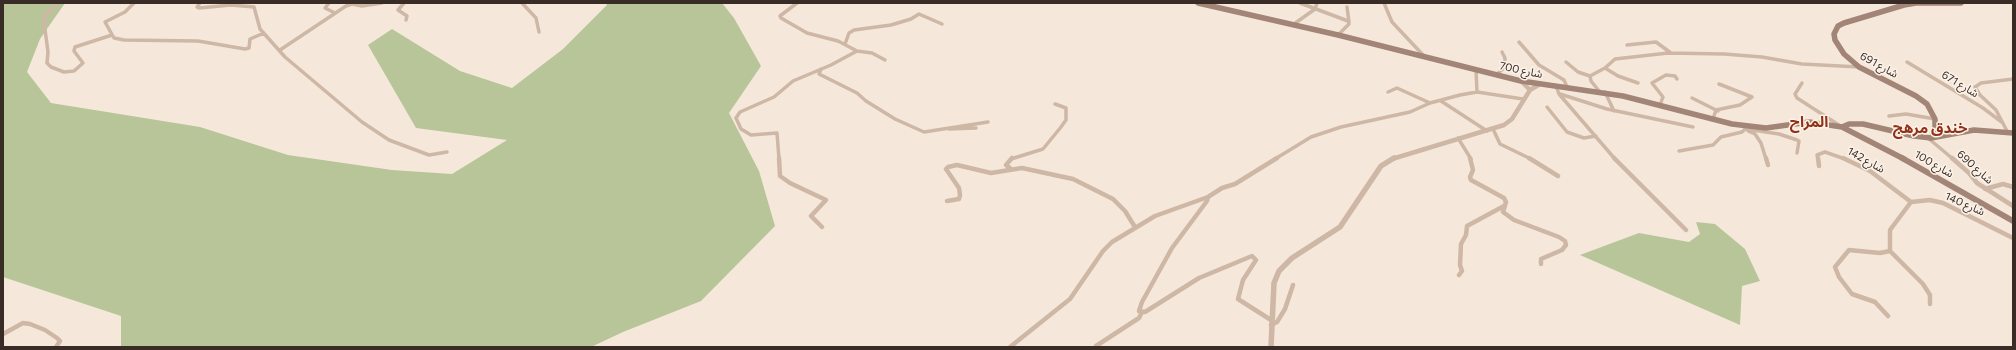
<!DOCTYPE html>
<html>
<head>
<meta charset="utf-8">
<style>
  body { margin:0 }
  #map { position:relative; width:2016px; height:350px; overflow:hidden; background:#f5e8db; font-family:Commissioner,sans-serif }
  canvas { display:block }
  .frame { position:absolute; inset:0; border:4px solid #392c27; pointer-events:none }
</style>
</head>
<body>
<div id="map">
<canvas width="2016" height="350"></canvas>
<div class="frame"></div>
</div>
<script>
const g = document.querySelector('canvas').getContext('2d');
g.lineJoin = 'round';
function paint(path, color) {
  g.fillStyle = color;
  g.fill(path, 'evenodd');
}
function poly(rows) {
  const path = new Path2D();
  for (const r of rows) {
    path.moveTo(r[0], r[1]);
    for (let i = 2; i < r.length; i += 2) path.lineTo(r[i], r[i + 1]);
  }
  return path;
}
function strokePath(path, color, width, dash) {
  g.strokeStyle = color;
  g.lineWidth = width;
  g.lineCap = dash ? 'butt' : 'round';
  g.setLineDash(dash || []);
  g.stroke(path);
}
function label(font, color, halo, rows, align = 'center') {
  g.font = font + ' Commissioner,"Noto Sans Arabic",sans-serif';
  g.lineWidth = 3;
  g.setLineDash([]);
  g.textBaseline = 'middle';
  g.strokeStyle = halo;
  g.fillStyle = color;
  for (const [text, x, y, turn = 0] of rows) {
    g.save();
    g.translate(x, y);
    g.rotate((+turn || 0) * Math.PI / 180);
    g.textAlign = isNaN(turn) ? turn : align;
    if (halo) g.strokeText(text, 0, 0);
    g.fillText(text, 0, 0);
    g.restore();
  }
}
const green = poly([
  [3,3,65,3,40,39,27,72,51,103,200,127,288,155,392,170,452,174,507,140,416,128,368,45,392,29,460,71,512,88,563,49,607,5,605,3,722,3,734,18,761,66,729,113,759,171,775,226,701,301,623,332,591,347,121,347,121,316,3,277],
  [1696,222,1715,224,1745,249,1760,281,1742,286,1740,325,1580,255,1639,233,1689,242,1700,234]
]);
const minorFar1 = poly([
  [57,3,46,15,44,22,48,52,47,63,51,67,64,72,74,71,83,63,74,51,75,47,112,35],
  [134,3,125,12,105,22,114,38,124,40,198,41,245,49,249,48,250,39,264,33],
  [200,3,197,7,199,8,231,5,254,7,260,29,285,57,362,122,389,140,429,155,447,152],
  [329,3,325,8,335,13],
  [404,3,398,10,407,16,406,20],
  [522,3,536,18,539,32],
  [797,3,780,16,781,18,807,33,838,41,857,51,872,53,885,60],
  [1300,3,1348,21,1349,24,1338,35],
  [1384,3,1392,22,1424,56],
  [1347,7,1349,22],
  [1294,24,1315,9,1317,3],
  [1519,42,1539,65,1564,80,1567,87],
  [845,44,849,33,854,30,891,25,911,19,919,14,942,24],
  [1627,45,1656,42,1671,53],
  [280,50,346,6,352,4,362,6,382,3],
  [1566,62,1578,72,1590,76],
  [1907,62,1983,108,2003,123],
  [1605,68,1618,76,1638,83],
  [821,69,819,74,857,93,866,101,895,119,924,132,988,122],
  [1476,70,1477,92],
  [1496,75,1504,68,1505,58,1502,52],
  [1802,83,1795,94,1797,98,1842,127],
  [1556,86,1559,94,1615,159],
  [1599,91,1591,81,1590,76,1605,68,1615,59,1668,53,1724,54,1762,57,1802,64,1859,67],
  [1388,92,1397,88,1430,103],
  [1605,92,1614,111],
  [1560,94,1607,109,1693,127],
  [1692,98,1718,111],
  [1441,101,1487,131],
  [1660,105,1663,97,1652,83,1666,75,1675,76,1677,79],
  [1547,107,1567,132,1584,138,1596,136],
  [1889,116,1906,114,1935,119],
  [1713,119,1716,110,1740,105,1752,97,1719,84],
  [949,129,976,128],
  [1493,129,1500,144,1531,159],
  [1746,129,1779,134,1797,140,1799,141,1797,153],
  [1748,131,1755,134,1761,143,1766,159],
  [2007,131,1996,110,1980,95,1975,87,1981,83,2013,79],
  [1458,138,1471,159],
  [1928,138,1953,159],
  [1679,151,1713,145,1721,137,1742,132,1748,126],
  [779,159,777,133,751,135,741,129,736,118,740,112,774,97,793,81,831,65,857,51],
  [1011,159,1043,149,1061,127,1066,120,1066,108,1055,104],
  [1275,159,1311,137,1341,127,1410,112,1430,103,1460,95,1477,92,1523,99],
  [1818,159,1817,155,1825,152,1845,159]
]);
const minor = poly([
  [779,158,780,176,790,183,826,200,811,216,822,227],
  [1470,158,1473,170,1470,177,1471,180,1504,198,1506,202,1503,212,1514,220,1559,237,1565,241,1566,245,1562,250,1541,259,1541,264],
  [1529,158,1558,176],
  [1614,158,1686,230],
  [1766,158,1768,165],
  [1818,158,1819,166],
  [1843,158,1870,171,1911,202],
  [1952,158,1969,173,1977,183,2013,206],
  [1009,170,1010,168,1006,165,1012,158],
  [1985,189,2003,184,2013,187],
  [1208,197,1207,201,1172,248,1142,302,1139,311,1145,312,1199,278,1252,256,1256,260,1243,280,1238,299,1271,320],
  [947,201,959,199,960,195,959,188,946,169,948,167,957,165,991,173,1022,168,1073,179,1113,199,1125,211,1135,227],
  [1459,275,1462,271,1460,265,1461,244,1466,235,1467,226,1504,206],
  [1930,304,1930,295,1923,284,1890,251,1890,230,1911,202,1930,200,1943,203,2013,238],
  [1888,316,1875,302,1852,294,1839,277,1835,267,1849,250,1880,253,1890,251],
  [1271,325,1277,322,1285,309,1293,285],
  [3,334,23,323,30,324,45,330,57,338,60,341,56,347],
  [1096,346,1139,318,1142,312],
  [1010,347,1070,299,1103,251,1112,242,1155,216,1208,197,1222,188,1235,184,1277,158]
]);
const tertiaryFar1 = poly([
  [1521,81,1530,90],
  [1392,159,1504,125,1512,119,1530,90,1540,84]
]);
const tertiary = poly([
  [1271,347,1274,283,1279,271,1292,258,1340,227,1381,166,1394,158]
]);
const secondaryFar1 = poly([
  [1198,3,1338,35,1521,81,1623,96,1732,124,1766,128,1809,122,1842,127,1904,159],
  [1842,127,1849,124,1863,124,1914,136,1931,138,1974,130,2013,133],
  [1931,138,1935,133,1935,119,1927,104,1916,96,1859,67,1844,54,1835,40,1834,34,1838,26,1844,23,1904,5,1916,3,1961,3]
]);
const secondary = poly([
  [1902,158,2013,221]
]);
const streetNames = [
  ["شارع 691",1879,65,29],
  ["شارع 700",1521,70,12],
  ["شارع 671",1960,84,31],
  ["شارع 142",1866,160,29],
  ["شارع 100",1934,164,30],
  ["شارع 690",1975,167,42],
  ["شارع 140",1965,204,24]
];
const districtNames = [
  ["المراح",1809,122],
  ["خندق مرهج",1930,128]
];
paint(green, '#b8c599');
strokePath(minorFar1, '#ceb7a5', 3.5);
strokePath(minor, '#ceb7a5', 4.5);
strokePath(tertiaryFar1, '#ceb7a5', 4.5);
strokePath(tertiary, '#ceb7a5', 5.5);
strokePath(secondaryFar1, '#a28576', 5.5);
strokePath(secondary, '#a28576', 6);
label('11px', '#392c27', '#fcf2e8', streetNames);
label('bold 15px', '#913117', '#fcf2e8', districtNames);
</script>
</body>
</html>
